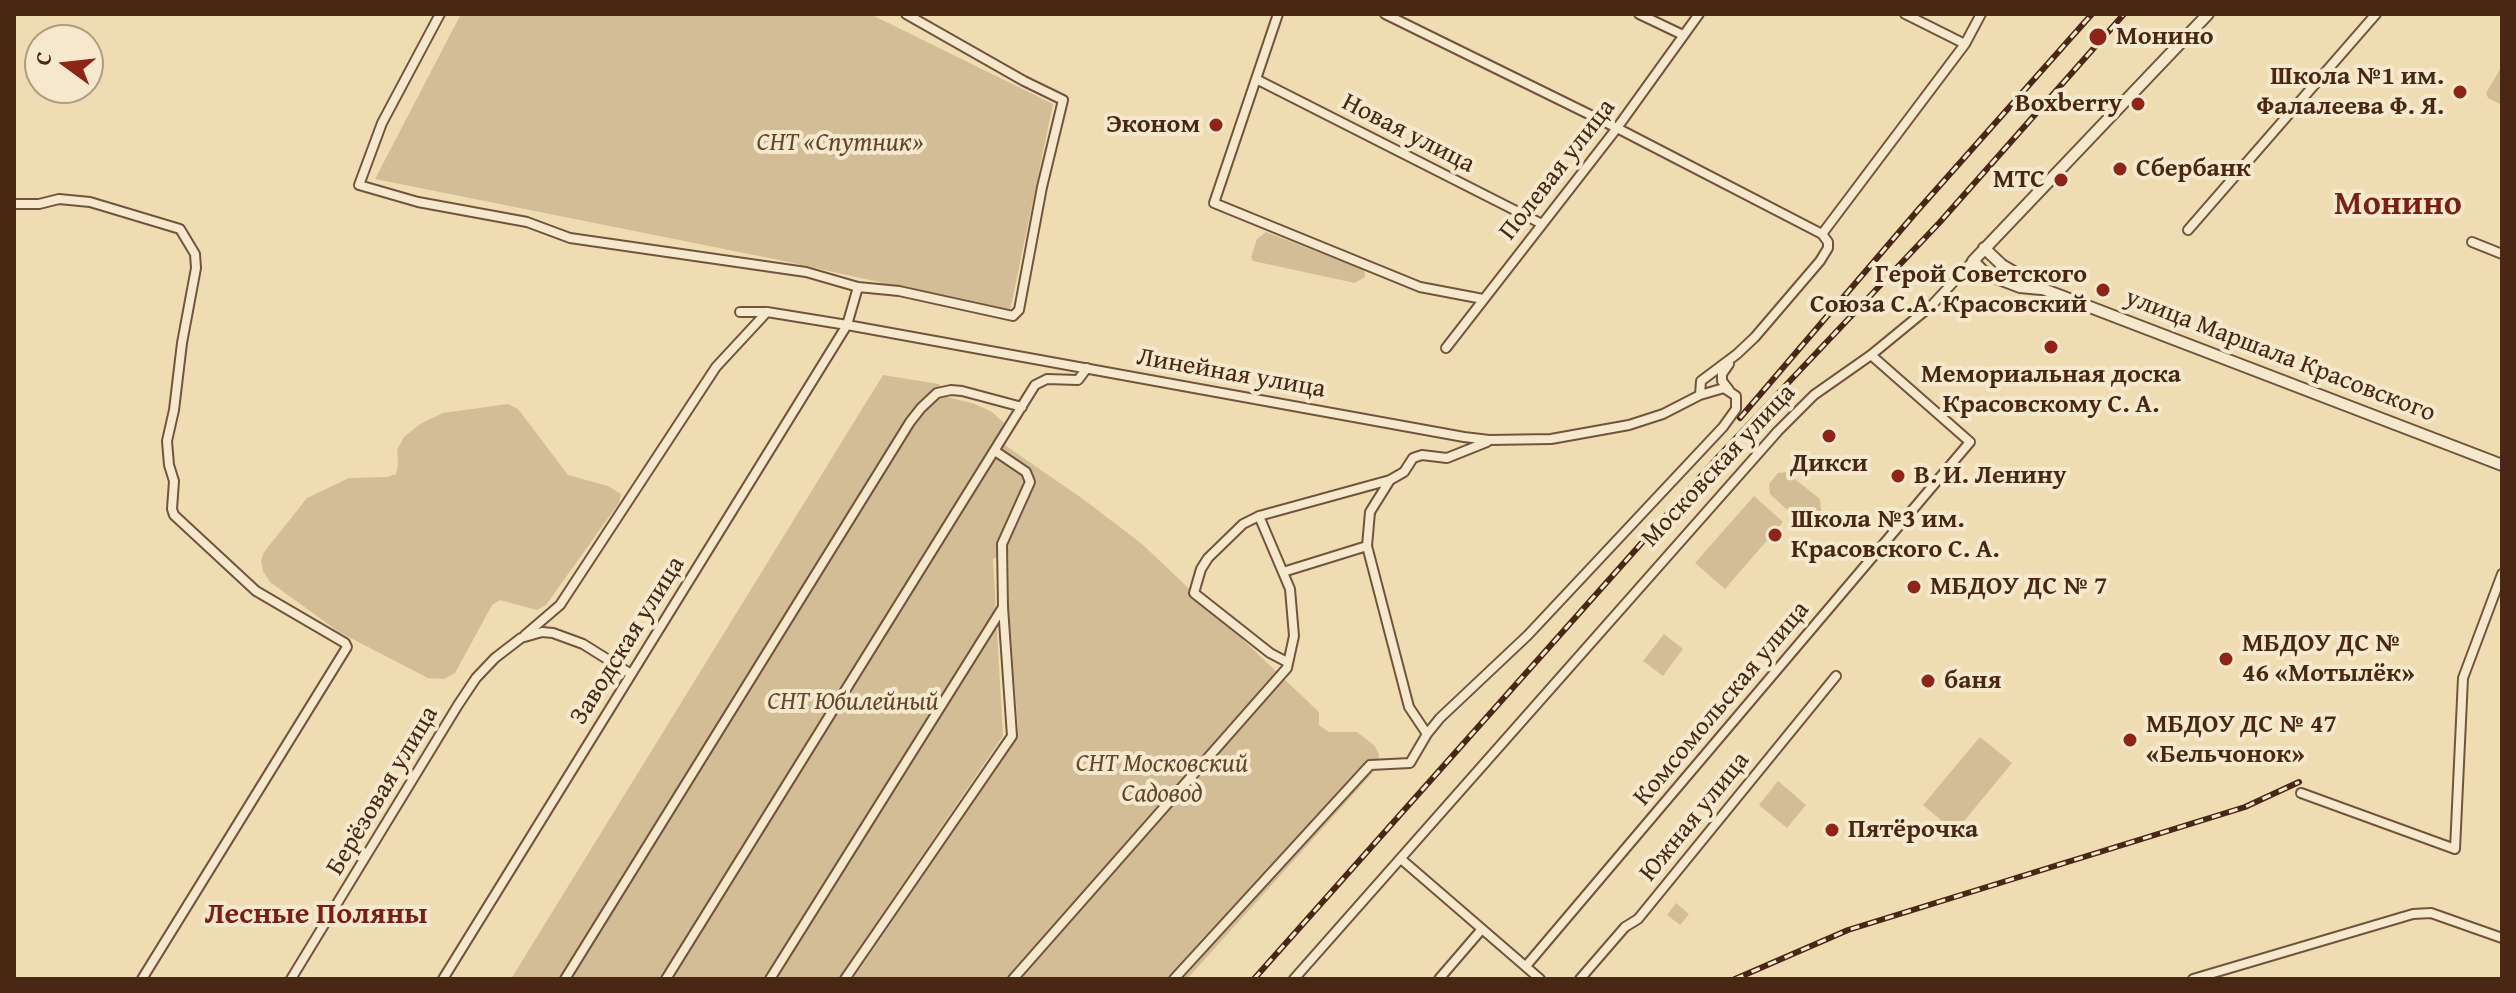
<!DOCTYPE html>
<html>
<head>
<meta charset="utf-8">
<style>
  body { margin:0 }
  #map { position:relative; width:2516px; height:993px; overflow:hidden; background:#efdcb2; font-family:"Gentium Book Plus",serif }
  canvas { display:block }
  .frame { position:absolute; inset:0; border:16px solid #492714; pointer-events:none }
  .north { position:absolute; left:24px; top:24px; width:80px; height:80px; box-sizing:border-box; background:#f5e8cd; border:2px solid #b09b83; border-radius:50%; rotate:285deg; font-size:22px; font-weight:700; line-height:32px; text-align:center; color:#492714 }
  .north::after { content:''; display:block; margin:auto; width:28px; height:36px; background:#8f2418; clip-path:polygon(50% 0,100% 100%,50% 72%,0 100%) }
</style>
</head>
<body>
<div id="map">
<canvas width="2516" height="993"></canvas>
<div class="frame"></div>
<div class="north">С</div>
</div>
<script>
const g = document.querySelector('canvas').getContext('2d');
g.lineJoin = 'round';
function paint(path, color) {
  g.fillStyle = color;
  g.fill(path, 'evenodd');
}
function poly(rows) {
  const path = new Path2D();
  for (const r of rows) {
    path.moveTo(r[0], r[1]);
    for (let i = 2; i < r.length; i += 2) path.lineTo(r[i], r[i + 1]);
  }
  return path;
}
function strokePath(path, color, width, dash) {
  g.strokeStyle = color;
  g.lineWidth = width;
  g.lineCap = dash ? 'butt' : 'round';
  g.setLineDash(dash || []);
  g.stroke(path);
}
function label(font, color, halo, rows, align = 'center') {
  g.font = font + ' "Gentium Book Plus",serif';
  g.lineWidth = 8;
  g.setLineDash([]);
  g.textBaseline = 'middle';
  g.strokeStyle = halo;
  g.fillStyle = color;
  for (const [text, x, y, turn = 0] of rows) {
    g.save();
    g.translate(x, y);
    g.rotate((+turn || 0) * Math.PI / 180);
    g.textAlign = isNaN(turn) ? turn : align;
    if (halo) g.strokeText(text, 0, 0);
    g.fillText(text, 0, 0);
    g.restore();
  }
}
const green = poly([
  [461,14,870,14,1053,104,1010,311,779,260,375,179],
  [2502,66,2502,105,2488,98,2486,93],
  [1266,232,1364,270,1365,277,1355,283,1253,261,1251,257,1257,239],
  [883,375,939,384,944,396,975,404,992,412,1004,423,996,439,1083,499,1142,544,1319,712,1319,725,1329,732,1357,732,1375,746,1379,755,1377,768,1187,979,853,979,1014,743,1018,728,1009,611,1008,550,993,559,1003,736,838,979,511,979],
  [508,404,518,409,568,475,608,486,621,494,619,503,546,605,537,610,500,600,492,605,455,673,444,679,428,678,339,632,270,582,263,571,261,561,264,552,307,498,349,478,387,477,396,474,398,464,397,450,404,437,420,424,443,413],
  [1786,472,1820,499,1821,510,1813,521,1799,521,1770,494,1769,484,1778,473],
  [1754,496,1783,522,1725,589,1695,563],
  [1664,634,1683,649,1663,676,1643,661],
  [1980,737,2012,763,1955,832,1923,805],
  [1778,781,1806,805,1787,828,1759,805],
  [1676,903,1689,914,1680,925,1667,915]
]);
const minor = poly([
  [440,14,382,123,359,185,418,202,527,222,570,238,806,272,858,287,899,291,1013,316,1019,310,1042,187,1063,100,1024,81,906,14],
  [1278,14,1214,203,1420,287,1483,299],
  [1385,14,1617,128,1822,234],
  [1639,14,1683,35],
  [1905,14,1965,44],
  [1256,79,1542,224],
  [14,204,39,204,59,199,90,202,180,229,195,254,196,268,182,343,174,410,167,441,169,465,174,481,172,509,174,515,256,591,345,643,347,647,142,979],
  [2188,230,2376,14],
  [1822,234,1965,44,1981,14],
  [2472,242,2502,254],
  [740,312,767,312,847,325,1464,437,1489,440,1551,439,1629,425,1663,414,1700,395,1701,381,1737,354,1755,337,1820,261,1828,248,1828,242,1822,234],
  [1446,348,1617,128,1699,14],
  [1729,364,1722,374,1722,381,1729,390],
  [1390,480,1370,512,1367,546,1409,707,1427,734],
  [1283,572,1367,546],
  [525,635,560,605,716,367,767,312],
  [1287,662,1270,653,1194,593,1201,569,1208,558,1243,524,1259,516,1390,480,1404,472,1413,458,1422,455,1447,458,1487,442],
  [2301,793,2455,849,2463,678,2502,574],
  [1401,859,1540,979],
  [1526,966,1970,442,1871,355],
  [291,979,458,705,476,678,495,658,521,638,542,632,553,633,583,644,631,674],
  [443,979,847,325,858,287],
  [565,979,910,422,921,408,937,393,951,390,962,391,1022,407],
  [666,979,1035,385,1047,379,1078,380,1087,368],
  [770,979,1003,607],
  [845,979,1012,736,1003,607,1002,544,1030,482,1026,472,995,451],
  [1013,979,1287,668,1294,636,1290,589,1259,516],
  [1174,979,1370,765,1410,763,1427,734,1440,718,1528,635,1723,427,1736,409,1736,396,1724,388,1700,395],
  [1294,979,1778,431,1814,395,1871,355,1932,305,1973,261],
  [1439,979,1482,929],
  [1580,979,1625,927,1638,919,1836,676],
  [2193,979,2413,914,2431,913,2502,938]
]);
const tertiary = poly([
  [1984,248,2002,265,2043,289,2502,465],
  [2041,289,2020,287,1986,274,1973,261,2208,14]
]);
const rail = poly([
  [1740,418,1918,210,2092,14],
  [1254,979,1719,456,1940,222,2124,14],
  [1735,979,1848,930,2245,807,2299,782]
]);
const markers = [
  [2098,37,10,"#8f2418"],
  [2460,92,8,"#8f2418"],
  [2138,104,8,"#8f2418"],
  [1216,125,8,"#8f2418"],
  [2120,169,8,"#8f2418"],
  [2061,180,8,"#8f2418"],
  [2103,290,8,"#8f2418"],
  [2051,347,8,"#8f2418"],
  [1829,436,8,"#8f2418"],
  [1898,476,8,"#8f2418"],
  [1775,535,8,"#8f2418"],
  [1914,587,8,"#8f2418"],
  [2226,659,8,"#8f2418"],
  [1928,681,8,"#8f2418"],
  [2130,740,8,"#8f2418"],
  [1832,830,8,"#8f2418"]
];
const poiNames = [
  ["Монино",2116,37],
  ["Школа №1 им.",2444,77,"right"],
  ["Фалалеева Ф. Я.",2444,107,"right"],
  ["Boxberry",2122,104,"right"],
  ["Эконом",1200,125,"right"],
  ["Сбербанк",2136,169],
  ["МТС",2045,180,"right"],
  ["Герой Советского",2087,275,"right"],
  ["Союза С.А. Красовский",2087,305,"right"],
  ["Мемориальная доска",2051,375,"center"],
  ["Красовскому С. А.",2051,405,"center"],
  ["Дикси",1829,464,"center"],
  ["В. И. Ленину",1914,476],
  ["Школа №3 им.",1791,520],
  ["Красовского С. А.",1791,550],
  ["МБДОУ ДС № 7",1930,587],
  ["МБДОУ ДC №",2242,644],
  ["46 «Мотылёк»",2242,674],
  ["баня",1944,681],
  ["МБДОУ ДС № 47",2146,725],
  ["«Бельчонок»",2146,755],
  ["Пятёрочка",1848,830]
];
const streetNames = [
  ["Новая улица",1408,134,27],
  ["Полевая улица",1558,170,-52],
  ["улица Маршала Красовского",2280,356,21],
  ["Линейная улица",1231,374,10],
  ["Московская улица",1719,466,-47],
  ["Заводская улица",628,641,-58],
  ["Комсомольская улица",1722,704,-50],
  ["Берёзовая улица",383,791,-59],
  ["Южная улица",1695,817,-51]
];
const parkNames = [
  ["СНТ «Спутник»",840,143],
  ["СНТ Юбилейный",853,702],
  ["СНТ Московский",1162,764],
  ["Садовод",1162,794]
];
const quarterNames = [
  ["Лесные Поляны",316,915]
];
const districtNames = [
  ["Монино",2398,205]
];
paint(green, '#d3bd97');
strokePath(minor, '#72543c', 12);
strokePath(tertiary, '#72543c', 14);
strokePath(minor, '#f5e8cd', 8);
strokePath(tertiary, '#f5e8cd', 10);
strokePath(rail, '#492714', 6);
strokePath(rail, '#f5e8cd', 3, [9]);
for (const [x, y, r, color] of markers) {
  const dot = new Path2D();
  dot.arc(x, y, r, 0, 2 * Math.PI);
  g.fillStyle = color;
  g.fill(dot);
  strokePath(dot, '#f5e8cd', 3);
}
label('bold 26px', '#492714', '#f5e8cd', poiNames, 'left');
label('26px', '#492714', '#f5e8cd', streetNames);
label('italic 26px', '#65452e', '#f5e8cd', parkNames);
label('bold 30px', '#7a1f14', '#f5e8cd', quarterNames);
label('bold 34px', '#7a1f14', '#f5e8cd', districtNames);
</script>
</body>
</html>
